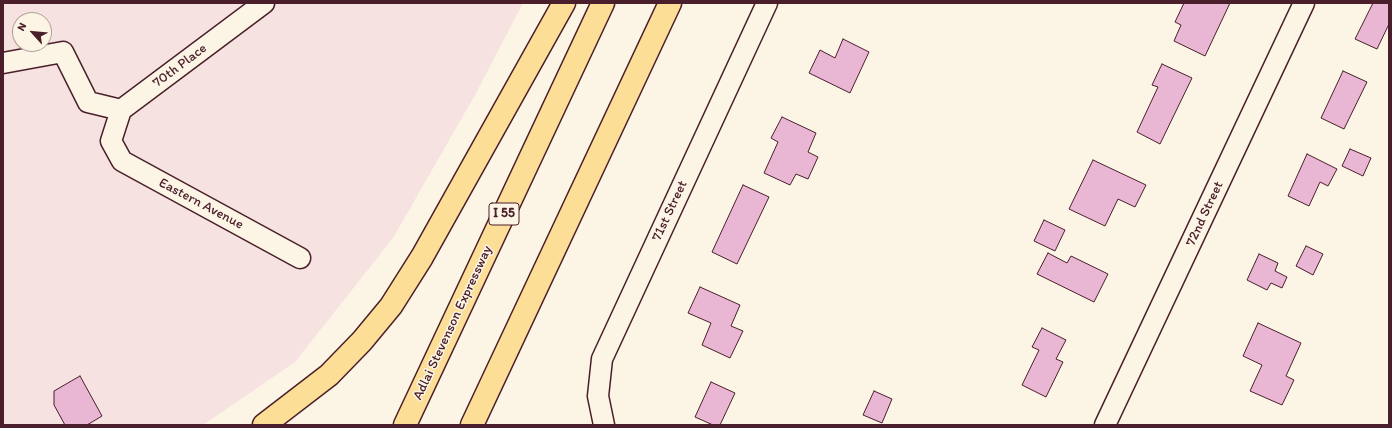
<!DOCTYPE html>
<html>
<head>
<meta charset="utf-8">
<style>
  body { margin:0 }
  #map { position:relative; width:1392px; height:428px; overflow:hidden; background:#fcf5e5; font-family:Itim,sans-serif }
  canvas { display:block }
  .frame { position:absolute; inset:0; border:4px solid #4a1f2b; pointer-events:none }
  .north { position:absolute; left:12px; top:12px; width:40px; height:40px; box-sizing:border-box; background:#fcf5e5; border:1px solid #b59f9b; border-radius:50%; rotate:297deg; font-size:11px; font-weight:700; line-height:16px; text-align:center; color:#4a1f2b }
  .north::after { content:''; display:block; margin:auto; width:14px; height:18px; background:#4a1f2b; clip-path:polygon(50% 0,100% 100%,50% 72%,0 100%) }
</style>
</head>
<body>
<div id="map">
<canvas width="1392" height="428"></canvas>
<div class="frame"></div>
<div class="north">N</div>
</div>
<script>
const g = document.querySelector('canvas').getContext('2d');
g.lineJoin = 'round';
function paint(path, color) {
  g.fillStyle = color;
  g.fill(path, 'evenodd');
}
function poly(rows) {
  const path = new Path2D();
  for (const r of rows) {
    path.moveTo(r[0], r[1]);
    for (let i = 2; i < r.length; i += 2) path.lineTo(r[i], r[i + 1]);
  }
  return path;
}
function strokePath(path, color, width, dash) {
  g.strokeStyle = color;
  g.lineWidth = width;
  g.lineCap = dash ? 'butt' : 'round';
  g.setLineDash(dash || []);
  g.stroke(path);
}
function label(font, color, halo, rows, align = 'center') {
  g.font = font + ' Itim,sans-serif';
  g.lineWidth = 3;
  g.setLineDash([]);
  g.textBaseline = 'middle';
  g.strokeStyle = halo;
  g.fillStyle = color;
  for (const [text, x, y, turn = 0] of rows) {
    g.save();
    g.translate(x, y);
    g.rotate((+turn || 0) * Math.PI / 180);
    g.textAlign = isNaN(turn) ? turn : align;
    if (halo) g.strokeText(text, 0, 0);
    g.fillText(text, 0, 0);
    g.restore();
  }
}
const built = poly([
  [3,3,523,3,475,95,393,238,295,362,203,425,3,425],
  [20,20,44,20,44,44,20,44]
]);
const building = poly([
  [1184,3,1230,3,1205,56,1174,41,1181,25,1175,22,1184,3],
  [1373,3,1389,3,1389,24,1377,49,1355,39,1373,3],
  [843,39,869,52,850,93,809,73,820,50,835,58,843,39],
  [1162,64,1192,78,1160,144,1137,132,1158,87,1152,85,1162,64],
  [1343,71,1367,82,1344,129,1321,118,1343,71],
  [782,117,816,133,808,152,818,157,808,179,796,174,790,185,764,173,778,142,771,138,782,117],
  [1350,149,1371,158,1363,176,1342,166,1350,149],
  [1307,154,1337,169,1328,186,1320,182,1309,206,1288,196,1307,154],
  [1093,160,1146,185,1135,207,1118,199,1105,226,1069,209,1093,160],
  [743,185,769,197,737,264,712,252,743,185],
  [1044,220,1065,230,1055,251,1034,241,1044,220],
  [1306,246,1323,254,1313,275,1296,266,1306,246],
  [1048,253,1067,263,1071,256,1108,274,1094,302,1037,274,1048,253],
  [1259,254,1278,263,1275,271,1287,277,1282,288,1271,283,1267,290,1247,280,1259,254],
  [700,287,740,305,731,326,743,331,730,358,702,345,711,323,688,313,700,287],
  [1258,323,1301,343,1286,376,1294,380,1282,405,1250,391,1262,365,1243,356,1258,323],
  [1042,328,1066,340,1056,359,1063,362,1046,397,1022,385,1039,350,1032,347,1042,328],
  [80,376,102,416,87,425,65,425,54,405,54,391,80,376],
  [711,382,735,393,720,425,713,425,695,417,711,382],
  [874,391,892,399,882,423,863,415,874,391]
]);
const minor = poly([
  [264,3,121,110,111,141,122,161,300,258],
  [3,63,63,52,88,102,121,110],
  [604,425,598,396,602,359,767,3],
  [1105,425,1304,3]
]);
const highway = poly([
  [264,425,329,375,362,341,391,306,422,257,564,3],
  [405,425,603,3],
  [472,425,670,3]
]);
const shields = [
  [504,214,30]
];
const shieldNames = [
  ["I 55",504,214]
];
const streetNames = [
  ["70th Place",180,66,-37],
  ["Eastern Avenue",201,204,28],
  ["71st Street",670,211,-65],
  ["72nd Street",1205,214,-65],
  ["Adlai Stevenson Expressway",453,323,-65]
];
paint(built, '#f6e2e0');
paint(building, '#e9b6d3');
strokePath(building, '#4a1f2b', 1);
strokePath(minor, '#4a1f2b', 23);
strokePath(highway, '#4a1f2b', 25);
strokePath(minor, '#fcf5e5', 20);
strokePath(highway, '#fcde96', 22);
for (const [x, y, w] of shields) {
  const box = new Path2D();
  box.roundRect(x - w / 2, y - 11, w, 22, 3);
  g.fillStyle = '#fcf5e5';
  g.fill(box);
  strokePath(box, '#4a1f2b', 1);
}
label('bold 13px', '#4a1f2b', null, shieldNames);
label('14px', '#4a1f2b', '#fcf5e5', streetNames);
</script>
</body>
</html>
